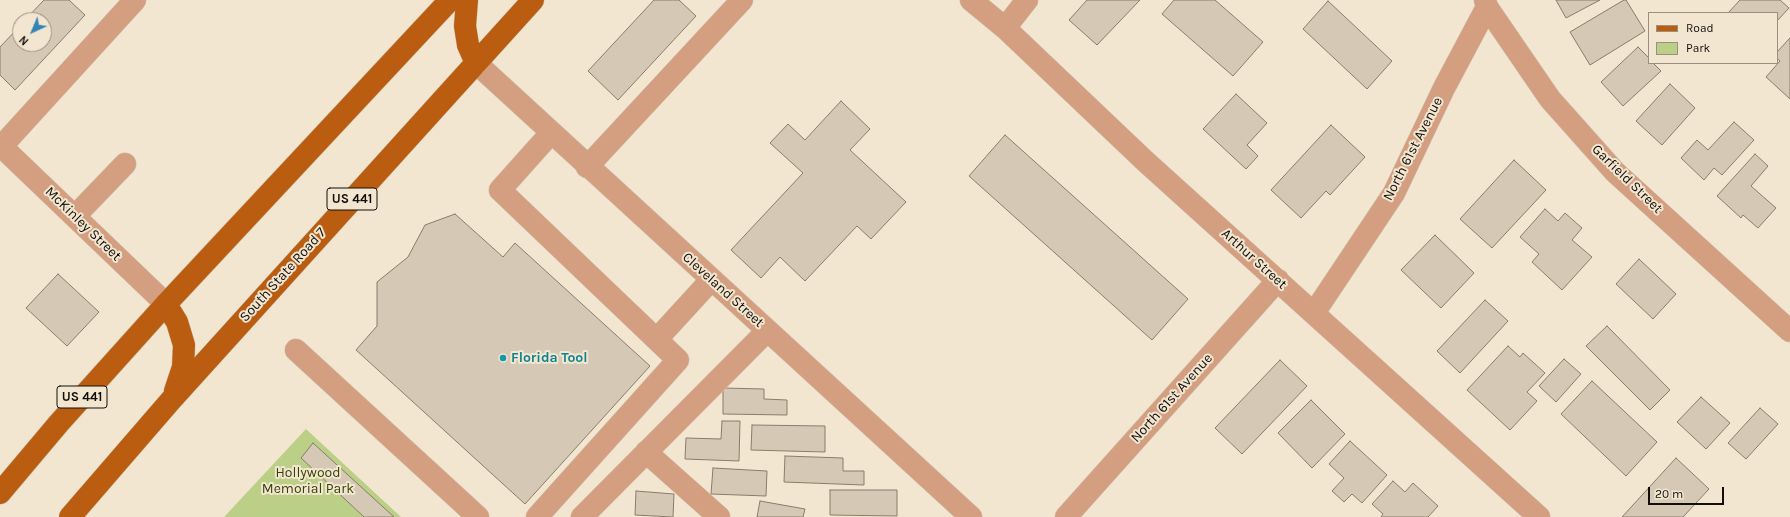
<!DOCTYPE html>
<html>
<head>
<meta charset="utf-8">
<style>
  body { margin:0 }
  #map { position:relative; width:1790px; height:517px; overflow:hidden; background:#f2e6d1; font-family:Karla,sans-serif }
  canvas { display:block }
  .legend { position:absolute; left:1648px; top:12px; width:130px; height:52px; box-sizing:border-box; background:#f2e6d1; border:1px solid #999081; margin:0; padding:5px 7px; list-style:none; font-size:12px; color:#130f08 }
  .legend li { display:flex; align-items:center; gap:8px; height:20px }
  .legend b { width:20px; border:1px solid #999081 }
  .north { position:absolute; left:12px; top:12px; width:40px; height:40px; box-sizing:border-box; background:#f2e6d1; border:1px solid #999081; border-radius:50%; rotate:224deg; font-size:11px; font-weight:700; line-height:16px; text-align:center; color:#130f08 }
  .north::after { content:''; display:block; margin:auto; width:14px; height:18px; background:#3485b6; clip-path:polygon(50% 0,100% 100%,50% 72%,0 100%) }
  .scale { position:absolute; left:1648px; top:487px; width:76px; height:18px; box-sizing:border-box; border:2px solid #130f08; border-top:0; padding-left:5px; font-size:12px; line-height:14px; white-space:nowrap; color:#130f08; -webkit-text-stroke:3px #f2e6d1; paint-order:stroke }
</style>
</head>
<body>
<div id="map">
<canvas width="1790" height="517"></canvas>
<ul class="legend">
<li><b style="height:5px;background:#bb5d11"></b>Road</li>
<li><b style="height:11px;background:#bbcf87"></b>Park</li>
</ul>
<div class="north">N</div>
<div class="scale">20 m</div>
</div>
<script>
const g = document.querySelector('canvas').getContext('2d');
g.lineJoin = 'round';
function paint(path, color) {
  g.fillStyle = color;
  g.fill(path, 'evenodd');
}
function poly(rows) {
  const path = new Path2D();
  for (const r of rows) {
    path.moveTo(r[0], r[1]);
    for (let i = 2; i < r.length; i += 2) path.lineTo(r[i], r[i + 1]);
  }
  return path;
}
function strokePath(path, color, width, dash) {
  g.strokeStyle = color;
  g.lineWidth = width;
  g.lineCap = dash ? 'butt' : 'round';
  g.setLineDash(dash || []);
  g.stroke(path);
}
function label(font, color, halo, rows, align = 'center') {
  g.font = font + ' Karla,sans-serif';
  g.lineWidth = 4;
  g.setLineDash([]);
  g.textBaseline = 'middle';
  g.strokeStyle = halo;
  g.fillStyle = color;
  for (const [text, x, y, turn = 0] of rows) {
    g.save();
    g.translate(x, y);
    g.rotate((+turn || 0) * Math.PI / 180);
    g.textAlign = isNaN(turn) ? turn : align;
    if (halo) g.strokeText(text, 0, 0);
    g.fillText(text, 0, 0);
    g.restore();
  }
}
const green = poly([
  [306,429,401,517,224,517]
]);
const building = poly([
  [44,0,69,0,85,15,15,90,0,75,0,47,20,26,20,44,44,44,44,20,25,20,44,0],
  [654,0,679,0,696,16,618,100,588,71,654,0],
  [1087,0,1140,0,1097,45,1069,20,1087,0],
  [1174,0,1215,0,1263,42,1233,76,1162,14,1174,0],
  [1556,0,1600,0,1566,18,1556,0],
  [1624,0,1626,0,1645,31,1590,65,1570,32,1624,0],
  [1740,0,1780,0,1789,8,1777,21,1777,13,1728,13,1740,0],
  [1328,1,1392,61,1367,89,1303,29,1328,1],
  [1790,38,1790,99,1766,77,1780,61,1777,58,1777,52,1790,38],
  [1638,47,1649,58,1649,63,1653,63,1661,71,1623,106,1601,82,1638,47],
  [1670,84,1695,108,1662,145,1636,121,1670,84],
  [1236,94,1267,123,1247,145,1258,156,1246,169,1203,129,1236,94],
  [841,101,870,129,850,150,906,202,871,239,857,226,805,281,780,257,761,278,731,250,803,173,770,143,788,124,805,140,841,101],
  [1734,122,1754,140,1722,175,1714,168,1704,180,1681,158,1697,140,1708,150,1734,122],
  [1331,125,1365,157,1330,195,1326,191,1301,218,1271,190,1331,125],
  [1005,135,1188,299,1152,340,969,176,1005,135],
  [1755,154,1768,166,1751,186,1776,208,1758,228,1743,215,1741,218,1717,196,1755,154],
  [1514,160,1546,190,1492,248,1460,219,1514,160],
  [1545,209,1558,221,1565,213,1582,228,1572,240,1592,257,1562,290,1532,262,1539,254,1520,237,1545,209],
  [455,214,503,257,515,243,650,366,525,504,356,350,377,326,377,282,408,257,425,225,455,214],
  [1435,235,1474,273,1441,308,1401,270,1435,235],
  [1639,259,1676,294,1653,319,1616,284,1639,259],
  [58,274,99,312,67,346,26,308,58,274],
  [1485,300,1508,321,1460,373,1437,351,1485,300],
  [1607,326,1670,390,1650,410,1586,346,1607,326],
  [1508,346,1520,357,1523,353,1545,373,1527,392,1537,401,1510,430,1467,390,1508,346],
  [1564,359,1581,374,1556,402,1539,386,1564,359],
  [1280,360,1307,386,1242,454,1215,428,1280,360],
  [1592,381,1657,442,1626,476,1561,414,1592,381],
  [723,388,764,389,764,399,787,400,787,415,723,414,723,388],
  [1701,397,1730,423,1706,449,1677,422,1701,397],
  [1311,400,1345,434,1312,468,1278,433,1311,400],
  [1760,408,1778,424,1746,459,1728,443,1760,408],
  [722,421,740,421,739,461,685,459,686,438,721,439,722,421],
  [752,425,825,426,825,452,751,450,752,425],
  [1350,441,1387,475,1362,503,1352,494,1344,502,1332,491,1344,478,1329,464,1350,441],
  [313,443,394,517,364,517,301,458,313,443],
  [785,456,843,458,843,471,864,471,864,485,784,482,785,456],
  [1676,458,1709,489,1683,517,1622,517,1676,458],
  [713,468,767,471,766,496,711,494,713,468],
  [1393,481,1405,492,1413,483,1438,506,1428,517,1381,517,1383,514,1372,504,1393,481],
  [830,490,897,490,897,516,830,515,830,490],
  [636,491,674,494,673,517,635,515,636,491],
  [760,501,805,509,803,517,757,517,760,501]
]);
const minor = poly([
  [971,0,1005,28,1145,161,1539,517],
  [1487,7,1550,99,1615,172,1790,331],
  [1005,28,1027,0],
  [476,63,971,517],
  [0,145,166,304],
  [0,148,135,0],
  [587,167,742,0],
  [75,216,125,164],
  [1314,313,1394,193,1444,88,1487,7,1485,0],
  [657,339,711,280],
  [296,350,478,517],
  [646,452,719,517],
  [537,517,678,360,500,190,551,133],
  [582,517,767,331],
  [1066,517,1278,280]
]);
const major = poly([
  [467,0,465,26,468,45,476,63],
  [166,304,177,322,184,345,183,367,175,391],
  [0,493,59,423,166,304,450,0],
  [70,517,172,399,533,0]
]);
const markers = [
  [503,358,4,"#0f9aa8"]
];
const shields = [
  [352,199,50],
  [82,397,50]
];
const shieldNames = [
  ["US 441",352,199],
  ["US 441",82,397]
];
const streetNames = [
  ["North 61st Avenue",1413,149,-63],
  ["Garfield Street",1627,179,44],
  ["McKinley Street",83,224,44],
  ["Arthur Street",1254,259,42],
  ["South State Road 7",283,275,-48],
  ["Cleveland Street",723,290,42],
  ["North 61st Avenue",1172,398,-48]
];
const cultureNames = [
  ["Florida Tool",511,358]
];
const parkNames = [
  ["Hollywood",308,473],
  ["Memorial Park",308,489]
];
paint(green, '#bbcf87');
paint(building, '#d5c9b5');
strokePath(building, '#887d6a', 1);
strokePath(minor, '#cec4b1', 23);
strokePath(major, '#cec4b1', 23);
strokePath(minor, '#d49f80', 22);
strokePath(major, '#bb5d11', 22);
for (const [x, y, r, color] of markers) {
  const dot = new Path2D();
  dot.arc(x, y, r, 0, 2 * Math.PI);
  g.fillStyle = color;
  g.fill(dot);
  strokePath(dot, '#f2e6d1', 1.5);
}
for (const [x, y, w] of shields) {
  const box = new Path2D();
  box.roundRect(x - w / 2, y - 11, w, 22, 3);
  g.fillStyle = '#f2e6d1';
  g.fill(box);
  strokePath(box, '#130f08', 1);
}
label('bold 13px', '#130f08', null, shieldNames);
label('14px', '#130f08', '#f2e6d1', streetNames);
label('bold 14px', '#0d838f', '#f2e6d1', cultureNames, 'left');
label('14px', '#364304', '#f2e6d1', parkNames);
</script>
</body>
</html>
